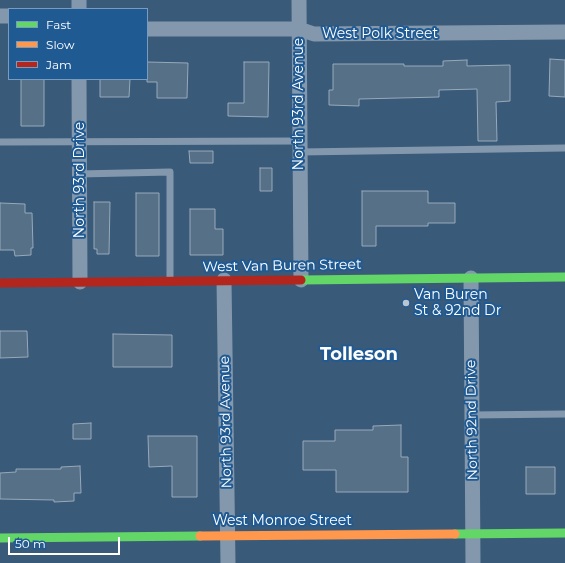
<!DOCTYPE html>
<html>
<head>
<meta charset="utf-8">
<style>
  body { margin:0 }
  #map { position:relative; width:565px; height:563px; overflow:hidden; background:#3a5a79; font-family:Montserrat,sans-serif }
  canvas { display:block }
  .legend { position:absolute; left:8px; top:8px; width:140px; height:72px; box-sizing:border-box; background:#205a93; border:1px solid #799cbe; margin:0; padding:5px 7px; list-style:none; font-size:12px; color:#fff }
  .legend li { display:flex; align-items:center; gap:8px; height:20px }
  .legend b { width:20px; border:1px solid #799cbe }
  .scale { position:absolute; left:8px; top:537px; width:112px; height:18px; box-sizing:border-box; border:2px solid #fff; border-top:0; padding-left:5px; font-size:12px; line-height:14px; white-space:nowrap; color:#fff; -webkit-text-stroke:3px #205a93; paint-order:stroke }
</style>
</head>
<body>
<div id="map">
<canvas width="565" height="563"></canvas>
<ul class="legend">
<li><b style="height:5px;background:#63d668"></b>Fast</li>
<li><b style="height:5px;background:#ff974d"></b>Slow</li>
<li><b style="height:5px;background:#b3261e"></b>Jam</li>
</ul>
<div class="scale">50 m</div>
</div>
<script>
const g = document.querySelector('canvas').getContext('2d');
g.lineJoin = 'round';
function paint(path, color) {
  g.fillStyle = color;
  g.fill(path, 'evenodd');
}
function poly(rows) {
  const path = new Path2D();
  for (const r of rows) {
    path.moveTo(r[0], r[1]);
    for (let i = 2; i < r.length; i += 2) path.lineTo(r[i], r[i + 1]);
  }
  return path;
}
function strokePath(path, color, width, dash) {
  g.strokeStyle = color;
  g.lineWidth = width;
  g.lineCap = dash ? 'butt' : 'round';
  g.setLineDash(dash || []);
  g.stroke(path);
}
function label(font, color, halo, rows, align = 'center') {
  g.font = font + ' Montserrat,sans-serif';
  g.lineWidth = 4;
  g.setLineDash([]);
  g.textBaseline = 'middle';
  g.strokeStyle = halo;
  g.fillStyle = color;
  for (const [text, x, y, turn = 0] of rows) {
    g.save();
    g.translate(x, y);
    g.rotate((+turn || 0) * Math.PI / 180);
    g.textAlign = isNaN(turn) ? turn : align;
    if (halo) g.strokeText(text, 0, 0);
    g.fillText(text, 0, 0);
    g.restore();
  }
}
const building = poly([
  [550,59,565,60,565,97,549,96,550,59],
  [467,60,467,66,510,65,510,101,496,102,497,141,478,141,477,89,439,90,439,97,359,99,359,106,329,105,329,90,333,90,333,64,404,64,404,66,443,66,443,61,467,60],
  [147,62,188,63,187,98,157,98,157,82,147,82,147,62],
  [244,62,269,62,268,117,228,116,228,103,244,103,244,62],
  [21,79,44,79,44,126,21,126,21,79],
  [100,79,130,79,129,97,100,97,100,79],
  [189,151,213,151,213,163,190,163,189,151],
  [260,168,272,168,272,191,260,191,260,168],
  [362,191,428,191,428,203,455,203,455,223,428,223,428,226,376,226,376,246,362,246,362,191],
  [136,193,159,193,159,256,136,256,136,193],
  [94,202,110,202,109,254,97,254,97,249,94,249,94,202],
  [0,203,25,204,25,213,32,213,33,248,31,248,31,255,15,256,14,250,0,250,0,203],
  [190,209,215,209,215,229,223,229,223,255,190,255,190,209],
  [0,331,27,331,28,357,0,358,0,331],
  [113,334,172,335,172,367,113,367,113,334],
  [91,423,91,439,73,439,73,424,91,423],
  [401,425,401,457,408,457,408,492,336,492,336,470,303,470,303,441,335,441,335,430,373,430,373,426,401,425],
  [148,436,197,436,197,497,172,497,172,466,149,467,148,436],
  [80,466,81,493,74,493,74,501,54,502,54,500,0,499,0,473,16,472,16,469,61,469,61,467,80,466],
  [526,467,555,467,555,494,526,494,526,467]
]);
const lane = poly([
  [0,142,299,141],
  [300,152,565,148],
  [79,174,170,172,170,279],
  [472,415,565,414]
]);
const street = poly([
  [299,0,301,280],
  [79,9,79,0],
  [0,16,9,16],
  [147,29,299,29,314,34,565,32],
  [79,79,80,282],
  [471,278,473,563],
  [224,280,228,563]
]);
const fast = poly([
  [301,280,565,277],
  [455,534,565,533],
  [0,538,200,536]
]);
const slow = poly([
  [200,536,455,534]
]);
const jam = poly([
  [0,283,301,280]
]);
const markers = [
  [406,303,4,"#bac5d0"]
];
const streetNames = [
  ["West Polk Street",380,34],
  ["North 93rd Avenue",299,104,-90],
  ["North 93rd Drive",80,180,-90],
  ["West Van Buren Street",282,266,-1],
  ["North 92nd Drive",472,420,-91],
  ["North 93rd Avenue",226,422,-91],
  ["West Monroe Street",282,521]
];
const poiNames = [
  ["Van Buren",414,295],
  ["St & 92nd Dr",414,311]
];
const districtNames = [
  ["Tolleson",359,355]
];
paint(building, '#567088');
strokePath(building, '#97a9ba', 1);
strokePath(lane, '#8398ac', 7);
strokePath(street, '#8398ac', 15);
strokePath(fast, '#63d668', 9);
strokePath(slow, '#ff974d', 9);
strokePath(jam, '#b3261e', 9);
for (const [x, y, r, color] of markers) {
  const dot = new Path2D();
  dot.arc(x, y, r, 0, 2 * Math.PI);
  g.fillStyle = color;
  g.fill(dot);
  strokePath(dot, '#205a93', 1.5);
}
label('14px', '#fff', '#205a93', streetNames);
label('14px', '#fff', '#205a93', poiNames, 'left');
label('bold 18px', '#fff', '#205a93', districtNames);
</script>
</body>
</html>
